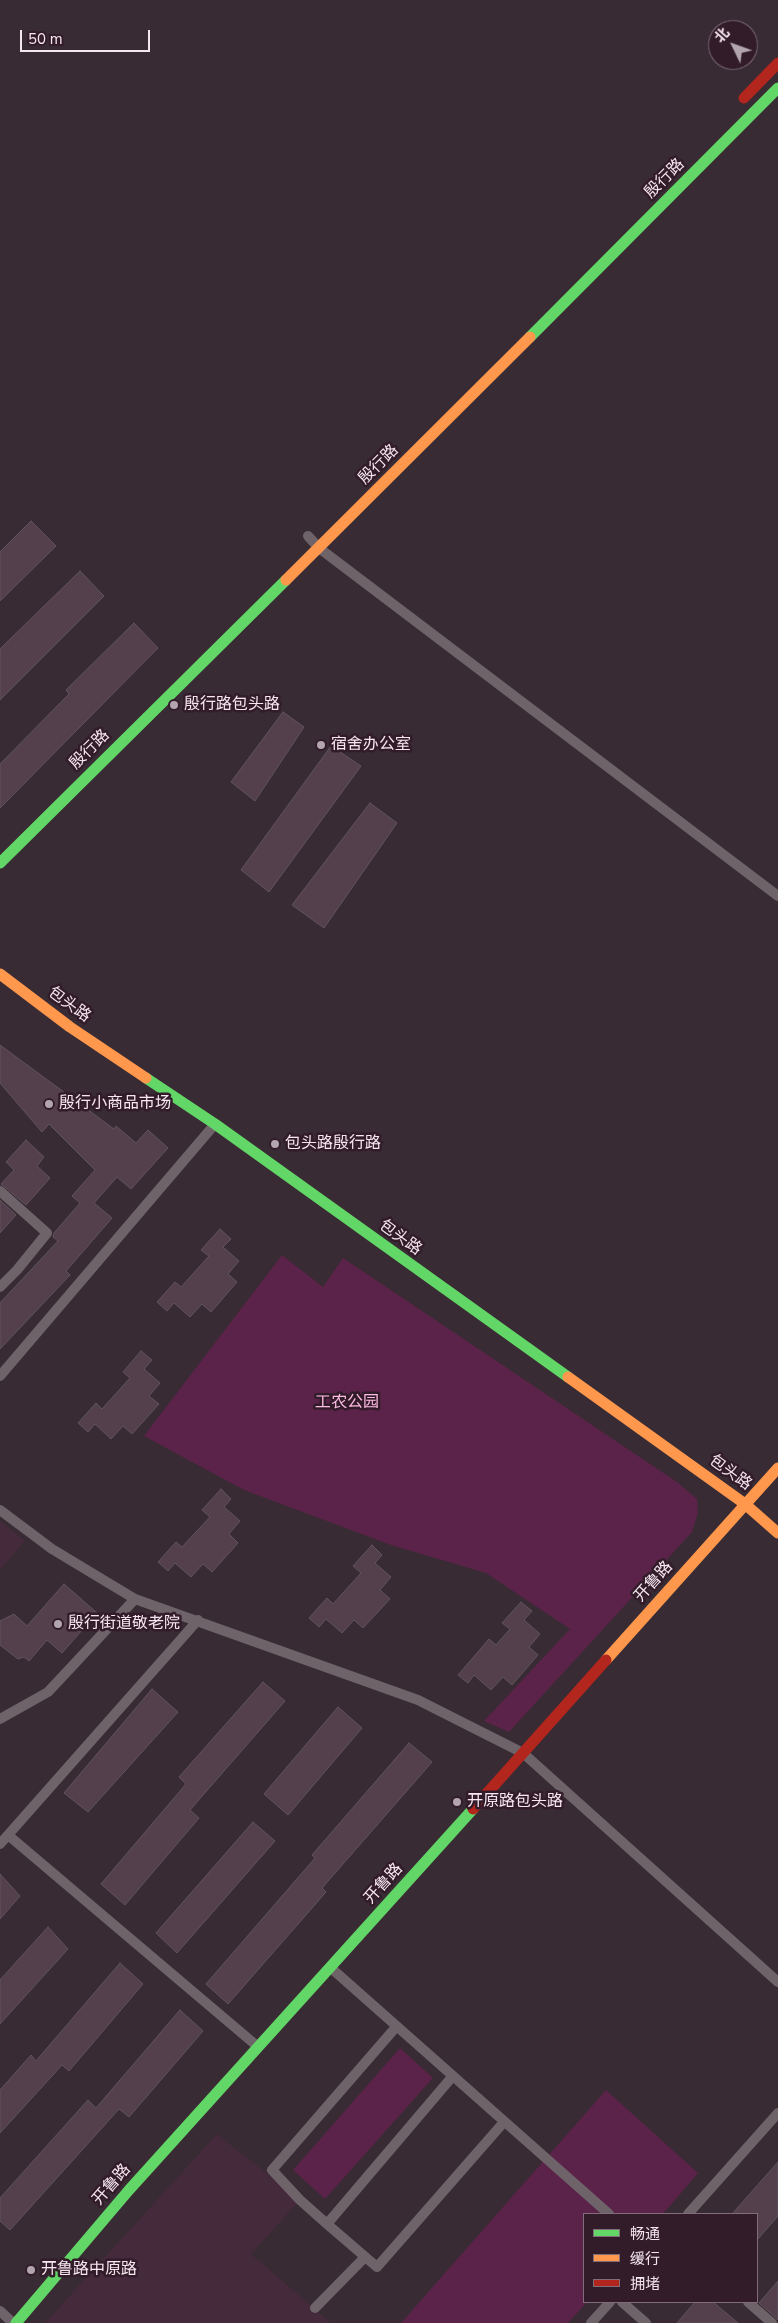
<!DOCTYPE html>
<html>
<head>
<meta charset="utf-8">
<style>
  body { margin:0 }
  #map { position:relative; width:778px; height:2323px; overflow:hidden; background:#382b33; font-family:"Nunito Sans","Noto Sans SC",sans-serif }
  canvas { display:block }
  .legend { position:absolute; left:583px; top:2213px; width:175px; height:90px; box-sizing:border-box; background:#321c2a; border:1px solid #806d79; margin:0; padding:6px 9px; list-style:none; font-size:15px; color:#f5e6ef }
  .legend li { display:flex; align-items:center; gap:10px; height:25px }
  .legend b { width:25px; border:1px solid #806d79 }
  .north { position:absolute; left:708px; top:20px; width:50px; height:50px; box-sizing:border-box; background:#321c2a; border:1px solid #806d79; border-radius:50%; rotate:312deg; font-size:14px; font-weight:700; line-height:20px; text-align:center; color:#f5e6ef }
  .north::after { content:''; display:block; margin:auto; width:18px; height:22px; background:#b3a5ad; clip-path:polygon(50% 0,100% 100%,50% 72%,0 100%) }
  .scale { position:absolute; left:20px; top:30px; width:130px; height:22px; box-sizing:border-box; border:2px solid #f5e6ef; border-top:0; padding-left:6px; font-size:15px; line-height:18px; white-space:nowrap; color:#f5e6ef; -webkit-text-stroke:4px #321c2a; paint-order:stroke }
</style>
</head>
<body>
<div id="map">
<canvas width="778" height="2323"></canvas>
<ul class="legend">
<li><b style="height:6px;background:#63d668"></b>畅通</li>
<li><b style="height:6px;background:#ff974d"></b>缓行</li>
<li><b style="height:6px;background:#b3261e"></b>拥堵</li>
</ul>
<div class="north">北</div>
<div class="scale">50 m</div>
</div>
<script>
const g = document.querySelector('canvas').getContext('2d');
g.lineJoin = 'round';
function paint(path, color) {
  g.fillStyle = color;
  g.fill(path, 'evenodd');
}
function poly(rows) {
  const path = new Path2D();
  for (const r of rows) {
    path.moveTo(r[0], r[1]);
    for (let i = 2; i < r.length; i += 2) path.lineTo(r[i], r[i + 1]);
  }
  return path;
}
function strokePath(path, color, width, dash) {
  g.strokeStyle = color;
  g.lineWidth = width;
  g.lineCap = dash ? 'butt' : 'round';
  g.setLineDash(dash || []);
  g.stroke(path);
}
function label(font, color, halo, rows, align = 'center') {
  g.font = font + ' "Nunito Sans","Noto Sans SC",sans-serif';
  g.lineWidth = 5;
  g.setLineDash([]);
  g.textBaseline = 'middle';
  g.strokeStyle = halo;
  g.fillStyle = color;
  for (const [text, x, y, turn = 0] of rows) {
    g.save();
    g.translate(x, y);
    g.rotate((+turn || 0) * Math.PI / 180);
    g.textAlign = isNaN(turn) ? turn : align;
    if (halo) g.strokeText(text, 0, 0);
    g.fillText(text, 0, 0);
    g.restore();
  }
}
const built = poly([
  [0,1521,25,1541,0,1570],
  [217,2134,300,2200,251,2254,331,2323,45,2323]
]);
const green = poly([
  [282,1255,323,1287,343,1258,677,1482,697,1499,698,1512,692,1532,509,1732,484,1721,570,1629,486,1573,391,1545,244,1490,144,1436],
  [400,2048,433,2078,325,2199,293,2170],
  [606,2090,698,2173,663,2214,584,2214,584,2302,587,2302,568,2323,401,2323]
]);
const building = poly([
  [31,521,56,546,0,601,0,552,31,521],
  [80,571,104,596,0,700,0,649,80,571],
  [134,623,158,648,0,808,0,764,69,694,66,690,134,623],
  [283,712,304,727,255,801,231,782,283,712],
  [331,746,361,766,269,892,241,870,331,746],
  [370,803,397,823,324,928,292,905,370,803],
  [0,1045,114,1129,116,1126,136,1143,148,1130,168,1148,131,1189,117,1177,94,1203,112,1218,66,1271,70,1275,0,1349,0,1303,58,1241,53,1237,54,1233,80,1203,72,1196,95,1170,49,1124,42,1132,0,1083,0,1045],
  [26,1140,44,1157,37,1166,50,1178,26,1205,1,1184,14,1170,6,1162,26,1140],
  [0,1200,16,1215,0,1233,0,1200],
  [220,1229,231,1239,223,1247,239,1261,228,1274,237,1282,211,1312,202,1304,190,1317,174,1303,167,1311,157,1302,175,1282,181,1287,209,1256,201,1250,220,1229],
  [141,1351,152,1360,144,1369,160,1383,149,1396,159,1404,132,1434,123,1426,111,1439,95,1424,88,1432,78,1423,96,1403,102,1409,130,1378,123,1372,141,1351],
  [221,1489,231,1499,224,1507,240,1521,229,1534,238,1543,212,1572,203,1564,191,1577,175,1563,168,1571,158,1562,176,1542,182,1547,210,1517,202,1510,221,1489],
  [372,1545,382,1555,375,1563,391,1577,380,1590,390,1599,363,1628,354,1620,342,1633,326,1619,319,1627,309,1618,327,1598,333,1604,361,1573,353,1566,372,1545],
  [64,1584,97,1613,62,1653,47,1640,29,1661,24,1657,18,1659,0,1645,0,1621,14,1614,27,1626,64,1584],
  [521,1602,532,1611,524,1620,540,1634,529,1647,538,1655,512,1685,503,1677,491,1690,474,1675,468,1683,458,1675,489,1639,496,1645,510,1629,502,1623,521,1602],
  [263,1682,285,1701,190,1810,199,1818,125,1905,101,1884,186,1784,179,1777,263,1682],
  [152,1689,178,1712,88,1812,64,1793,152,1689],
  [338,1707,362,1728,288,1815,264,1794,338,1707],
  [409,1743,432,1762,322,1888,326,1892,228,2004,206,1984,315,1858,312,1855,409,1743],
  [253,1822,275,1841,177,1953,156,1933,253,1822],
  [0,1874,20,1896,0,1919,0,1874],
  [48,1927,68,1949,0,2024,0,1980,48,1927],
  [120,1963,143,1984,69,2071,62,2065,0,2133,0,2090,31,2055,36,2061,120,1963],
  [180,2010,203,2031,129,2117,119,2109,10,2230,0,2221,0,2198,88,2100,96,2108,180,2010],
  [778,2162,778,2216,757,2240,757,2214,732,2214,778,2162],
  [778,2281,778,2320,759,2303,778,2281],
  [695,2302,713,2302,738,2323,677,2323,695,2302]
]);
const lane = poly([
  [308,536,319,548,778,896],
  [0,1191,47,1233,17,1270,0,1287],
  [0,1376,215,1124],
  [0,1510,52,1549,135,1599,418,1700,523,1753,778,1982],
  [0,1719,48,1692,135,1599],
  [8,1835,257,2046],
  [0,1844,198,1620],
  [331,1968,609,2214],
  [396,2027,272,2170,300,2200,327,2224,377,2267,504,2122],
  [688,2214,778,2113],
  [327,2224,452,2077],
  [622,2302,646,2323],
  [748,2302,772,2323],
  [315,2308,365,2257],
  [0,2311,13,2323],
  [591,2323,610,2302]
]);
const fast = poly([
  [530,337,778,88],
  [0,863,286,580],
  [146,1078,215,1124,568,1377],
  [16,2323,129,2190,473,1809]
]);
const slow = poly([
  [286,580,530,337],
  [0,974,70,1027,146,1078],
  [568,1377,745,1504,778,1533],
  [606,1660,778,1468]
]);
const jam = poly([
  [744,98,778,63],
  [473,1809,606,1660]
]);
const markers = [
  [174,705,5,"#b3a5ad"],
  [321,745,5,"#b3a5ad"],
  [49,1104,5,"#b3a5ad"],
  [275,1144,5,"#b3a5ad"],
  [58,1624,5,"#b3a5ad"],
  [457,1802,5,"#b3a5ad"],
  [31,2270,5,"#b3a5ad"]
];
const streetNames = [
  ["殷行路",665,179,-45],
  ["殷行路",379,465,-45],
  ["殷行路",90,750,-45],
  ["包头路",69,1005,36],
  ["包头路",400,1238,36],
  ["包头路",730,1473,36],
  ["开鲁路",654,1582,-48],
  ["开鲁路",384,1884,-48],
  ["开鲁路",112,2185,-49]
];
const poiNames = [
  ["殷行路包头路",184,705],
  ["宿舍办公室",331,745],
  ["殷行小商品市场",59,1104],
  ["包头路殷行路",285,1144],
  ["殷行街道敬老院",68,1624],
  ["开原路包头路",467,1802],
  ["开鲁路中原路",41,2270]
];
const parkNames = [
  ["工农公园",347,1403]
];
paint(built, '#452a3b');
paint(green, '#5b2349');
paint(building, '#543f4d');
strokePath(building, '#60555c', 1);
strokePath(lane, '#6f636a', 10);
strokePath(fast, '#63d668', 11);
strokePath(slow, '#ff974d', 11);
strokePath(jam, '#b3261e', 11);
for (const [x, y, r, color] of markers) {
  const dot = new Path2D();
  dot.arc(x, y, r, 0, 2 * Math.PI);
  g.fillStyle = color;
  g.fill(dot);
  strokePath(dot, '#321c2a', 2);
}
label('16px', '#f5e6ef', '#321c2a', streetNames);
label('16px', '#f5e6ef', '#321c2a', poiNames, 'left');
label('16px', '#fdbae3', '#321c2a', parkNames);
</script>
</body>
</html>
